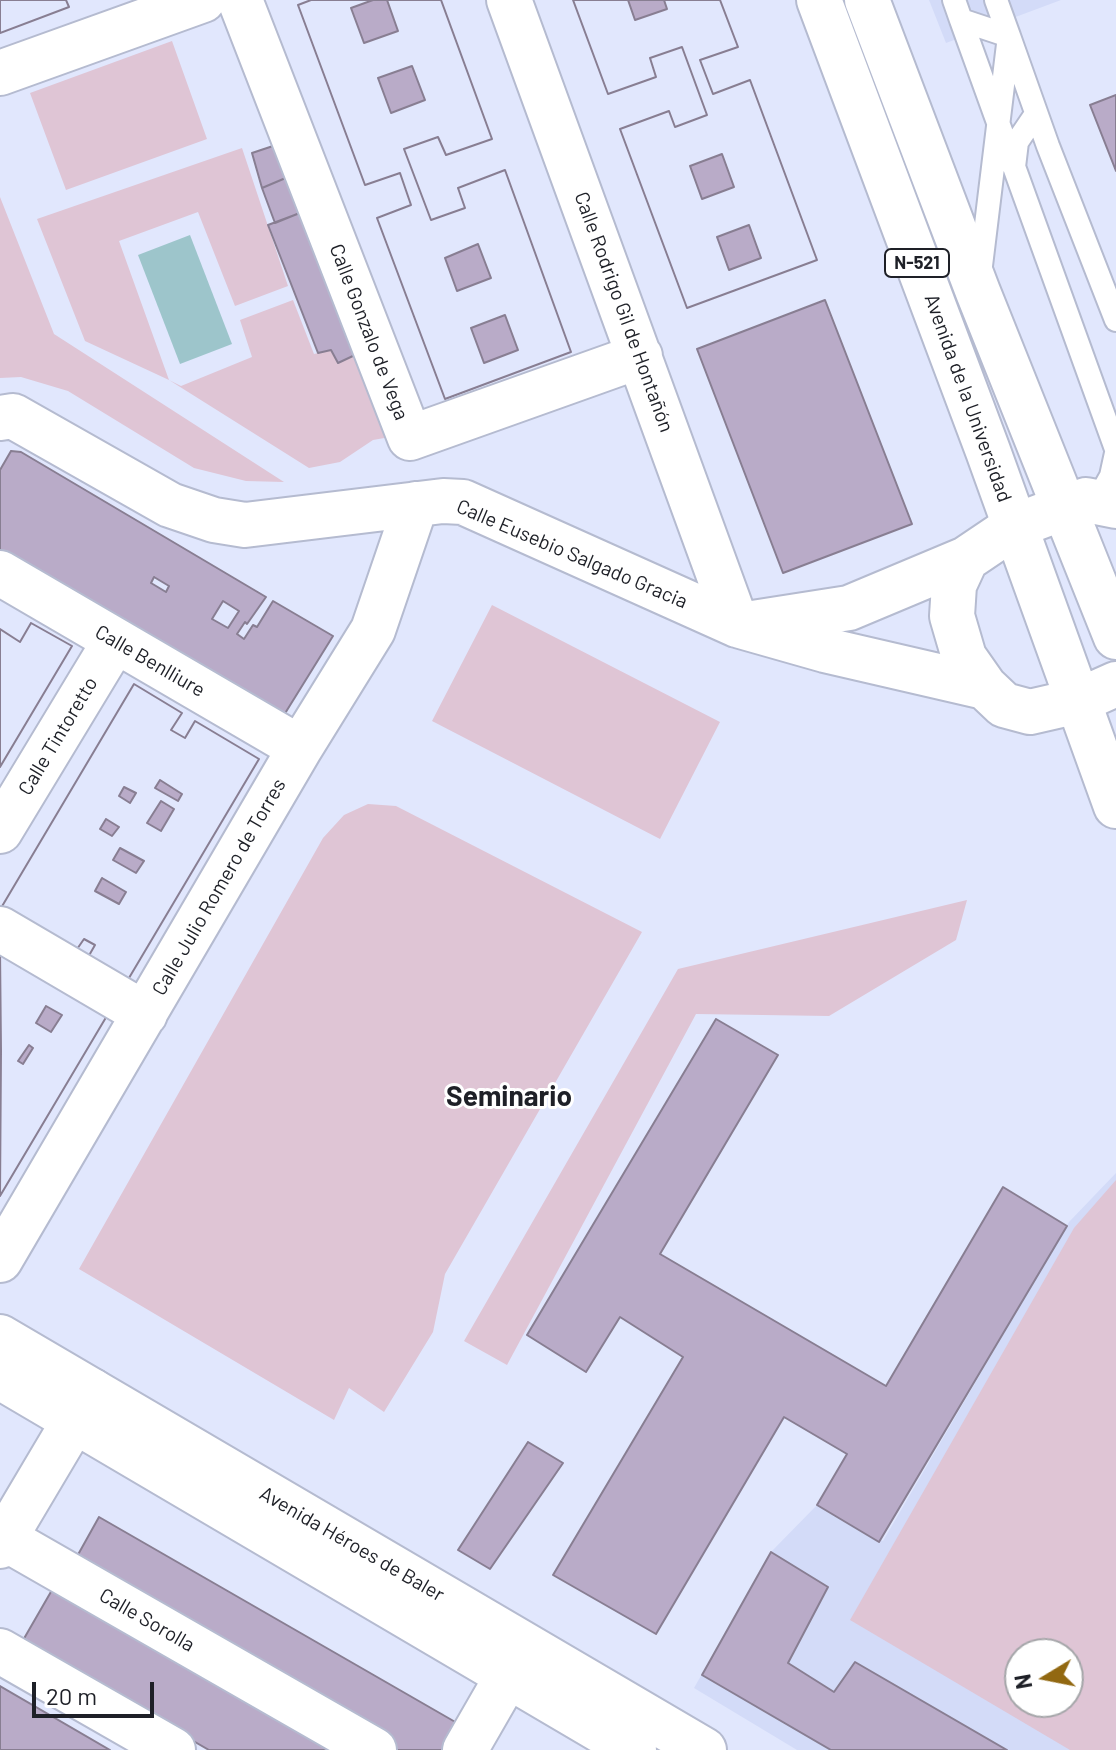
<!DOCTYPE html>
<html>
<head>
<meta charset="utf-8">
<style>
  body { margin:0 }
  #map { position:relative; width:1116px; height:1750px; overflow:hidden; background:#e1e7fd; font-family:Barlow,sans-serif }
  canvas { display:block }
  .north { position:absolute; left:1004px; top:1638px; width:80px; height:80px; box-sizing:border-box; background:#fff; border:2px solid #a5a6a9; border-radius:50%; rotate:260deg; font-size:22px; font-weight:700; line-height:32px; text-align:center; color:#1e2027 }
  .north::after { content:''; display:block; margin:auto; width:28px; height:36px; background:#926811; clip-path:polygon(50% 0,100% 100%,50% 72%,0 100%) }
  .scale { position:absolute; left:32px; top:1682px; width:122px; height:36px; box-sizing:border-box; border:4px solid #1e2027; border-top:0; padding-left:10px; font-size:24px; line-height:28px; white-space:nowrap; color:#1e2027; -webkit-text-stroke:6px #fff; paint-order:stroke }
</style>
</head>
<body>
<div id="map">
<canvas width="1116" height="1750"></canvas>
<div class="north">N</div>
<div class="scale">20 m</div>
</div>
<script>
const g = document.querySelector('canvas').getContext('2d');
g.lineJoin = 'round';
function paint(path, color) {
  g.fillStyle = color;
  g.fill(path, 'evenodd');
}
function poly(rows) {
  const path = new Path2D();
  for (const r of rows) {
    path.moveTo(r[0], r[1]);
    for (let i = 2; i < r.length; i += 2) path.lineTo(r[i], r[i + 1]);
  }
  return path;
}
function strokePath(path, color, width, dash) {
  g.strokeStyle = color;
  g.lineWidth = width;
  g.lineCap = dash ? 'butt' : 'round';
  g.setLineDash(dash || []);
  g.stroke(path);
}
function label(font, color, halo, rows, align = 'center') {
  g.font = font + ' Barlow,sans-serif';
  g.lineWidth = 6;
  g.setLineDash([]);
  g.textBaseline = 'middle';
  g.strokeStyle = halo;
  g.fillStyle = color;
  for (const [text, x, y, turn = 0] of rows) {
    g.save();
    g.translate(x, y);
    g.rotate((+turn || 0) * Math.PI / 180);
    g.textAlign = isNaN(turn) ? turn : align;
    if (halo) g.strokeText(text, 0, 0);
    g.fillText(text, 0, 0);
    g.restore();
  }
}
const built = poly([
  [929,0,1061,0,946,43],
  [1116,1173,1116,1750,797,1750,694,1688,771,1552,817,1505,883,1541,1069,1222],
  [1020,1654,1068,1654,1068,1702,1020,1702]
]);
const green = poly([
  [172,41,207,139,66,190,30,93],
  [242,148,288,286,235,306,198,212,119,241,169,380,181,386,252,357,240,320,293,300,314,354,331,350,338,363,355,355,390,437,373,440,340,462,309,468,169,380,85,341,37,219],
  [0,197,54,334,284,482,246,481,194,468,68,391,21,377,0,378],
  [492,605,720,722,660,839,432,721],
  [368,804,396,806,642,932,445,1274,433,1332,384,1412,349,1388,334,1420,79,1269,323,838,344,815],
  [967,900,956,940,829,1016,696,1014,507,1365,464,1341,678,969],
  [1116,1180,1116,1750,1070,1750,850,1620,1074,1228],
  [1020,1654,1068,1654,1068,1702,1020,1702]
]);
const water = poly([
  [190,235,232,344,180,364,138,255]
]);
const building = poly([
  [0,0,66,0,69,7,0,33,0,0],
  [0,0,66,0,69,7,0,33,0,0],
  [311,0,373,0,351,8,364,43,398,31,387,0,441,0,492,139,446,155,438,137,404,149,431,220,465,208,458,188,505,170,571,352,445,399,377,218,411,205,400,173,365,185,298,5,311,0],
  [412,66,425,100,391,113,378,78,412,66],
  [478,244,491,278,457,291,445,258,478,244],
  [505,315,518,350,484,363,471,328,505,315],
  [311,0,441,0,492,139,446,155,438,137,404,149,431,220,465,208,458,188,505,170,571,352,445,399,377,218,411,205,400,173,365,185,298,5,311,0],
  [573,0,628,0,635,20,667,9,664,0,720,0,738,47,700,60,713,94,750,80,817,260,687,308,620,129,669,111,675,127,707,115,682,47,650,58,656,77,608,94,573,0],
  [722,154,734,187,702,199,690,166,722,154],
  [749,225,761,258,729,270,717,237,749,225],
  [573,0,720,0,738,47,700,60,713,94,750,80,817,260,687,308,620,129,669,111,675,127,707,115,682,47,650,58,656,77,608,94,573,0],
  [1116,95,1116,171,1090,105,1116,95],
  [282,143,288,177,262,188,252,153,282,143],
  [288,177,302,212,275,223,262,188,288,177],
  [308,210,355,339,348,340,355,355,338,363,331,350,318,353,268,225,308,210],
  [825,300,912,524,783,573,697,349,825,300],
  [11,451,21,452,266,597,247,624,245,622,237,634,244,639,253,625,257,627,273,601,333,636,284,715,0,554,0,470,11,451],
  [154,577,169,586,166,592,151,583,154,577],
  [223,601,239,611,228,628,212,619,223,601],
  [31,623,72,646,0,767,0,629,20,642,31,623],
  [31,623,72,646,0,767,0,629,20,642,31,623],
  [134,684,182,713,171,730,185,738,195,721,259,759,126,983,87,959,95,945,84,939,75,952,1,908,134,684],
  [160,780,182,794,178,801,155,788,160,780],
  [124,787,136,793,130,803,119,796,124,787],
  [161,801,174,809,161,831,147,823,161,801],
  [106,819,119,827,112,836,100,829,106,819],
  [120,848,144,861,136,873,113,860,120,848],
  [102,878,126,892,119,904,95,891,102,878],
  [134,684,182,713,171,730,185,738,195,721,259,759,126,983,87,959,95,945,84,939,75,952,1,908,134,684],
  [0,949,108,1014,0,1196,1,1051,0,949],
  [46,1006,62,1015,51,1032,36,1023,46,1006],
  [29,1045,33,1048,23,1064,18,1061,29,1045],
  [0,949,108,1014,0,1196,0,949],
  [716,1019,778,1055,660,1254,886,1386,1003,1187,1067,1226,879,1542,817,1505,847,1454,784,1417,656,1634,553,1575,683,1357,620,1317,586,1372,527,1335,716,1019],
  [528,1442,563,1463,490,1569,458,1550,528,1442],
  [99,1517,457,1723,442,1750,383,1750,70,1569,99,1517],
  [771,1552,828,1587,788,1663,834,1692,855,1662,1007,1750,831,1750,702,1675,771,1552],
  [52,1590,329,1750,209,1750,22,1642,52,1590],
  [0,1686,110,1750,0,1750,0,1686]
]);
const lane = poly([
  [954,0,961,20,1009,36,1048,146,1116,320],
  [961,20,1116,449],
  [1014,167,1017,142,1036,114],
  [980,274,1009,36,996,0],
  [1097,501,1111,476,1116,453]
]);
const street = poly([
  [240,0,410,438,640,356],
  [509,0,737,625],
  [0,73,203,0],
  [0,418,13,416,170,505,214,520,245,525,443,501,463,502,737,625,825,650,985,687,1004,705,1030,712,1078,701,1116,684],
  [966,559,954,585,952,616,964,657,985,687],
  [0,573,300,748],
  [753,623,849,608,966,559,1015,526,1063,508,1086,500,1116,506],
  [0,831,115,641],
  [0,929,145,1014],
  [0,1260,300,748,373,630,416,504],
  [4,1538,374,1750],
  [0,1546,92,1391],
  [0,1651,173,1750],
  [465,1750,507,1677]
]);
const primary = poly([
  [819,0,988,451,1116,806],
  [867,0,978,292,1116,637],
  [0,1337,704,1750],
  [0,1377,634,1750]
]);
const shields = [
  [917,263,64]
];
const shieldNames = [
  ["N-521",917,263]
];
const streetNames = [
  ["Calle Rodrigo Gil de Hontañón",624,312,70],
  ["Calle Gonzalo de Vega",369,332,69],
  ["Avenida de la Universidad",968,398,70],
  ["Calle Eusebio Salgado Gracia",572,554,23],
  ["Calle Benlliure",150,661,30],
  ["Calle Tintoretto",58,736,-59],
  ["Calle Julio Romero de Torres",219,887,-60],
  ["Avenida Héroes de Baler",352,1544,30],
  ["Calle Sorolla",147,1620,30]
];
const districtNames = [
  ["Seminario",509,1097]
];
paint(built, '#d3dbf8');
paint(green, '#dfc5d5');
paint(water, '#9dc5cb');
paint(building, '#b9abc8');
strokePath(building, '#887e92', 2);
strokePath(lane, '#b5bbd0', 26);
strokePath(street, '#b5bbd0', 48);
strokePath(primary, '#b5bbd0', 48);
strokePath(lane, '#fff', 22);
strokePath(street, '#fff', 44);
strokePath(primary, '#fff', 44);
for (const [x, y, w] of shields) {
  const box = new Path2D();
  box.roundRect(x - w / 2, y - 14, w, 28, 6);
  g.fillStyle = '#fff';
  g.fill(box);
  strokePath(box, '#1e2027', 2);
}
label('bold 18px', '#1e2027', null, shieldNames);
label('20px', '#1e2027', '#fff', streetNames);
label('bold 28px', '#1e2027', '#fff', districtNames);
</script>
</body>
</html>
